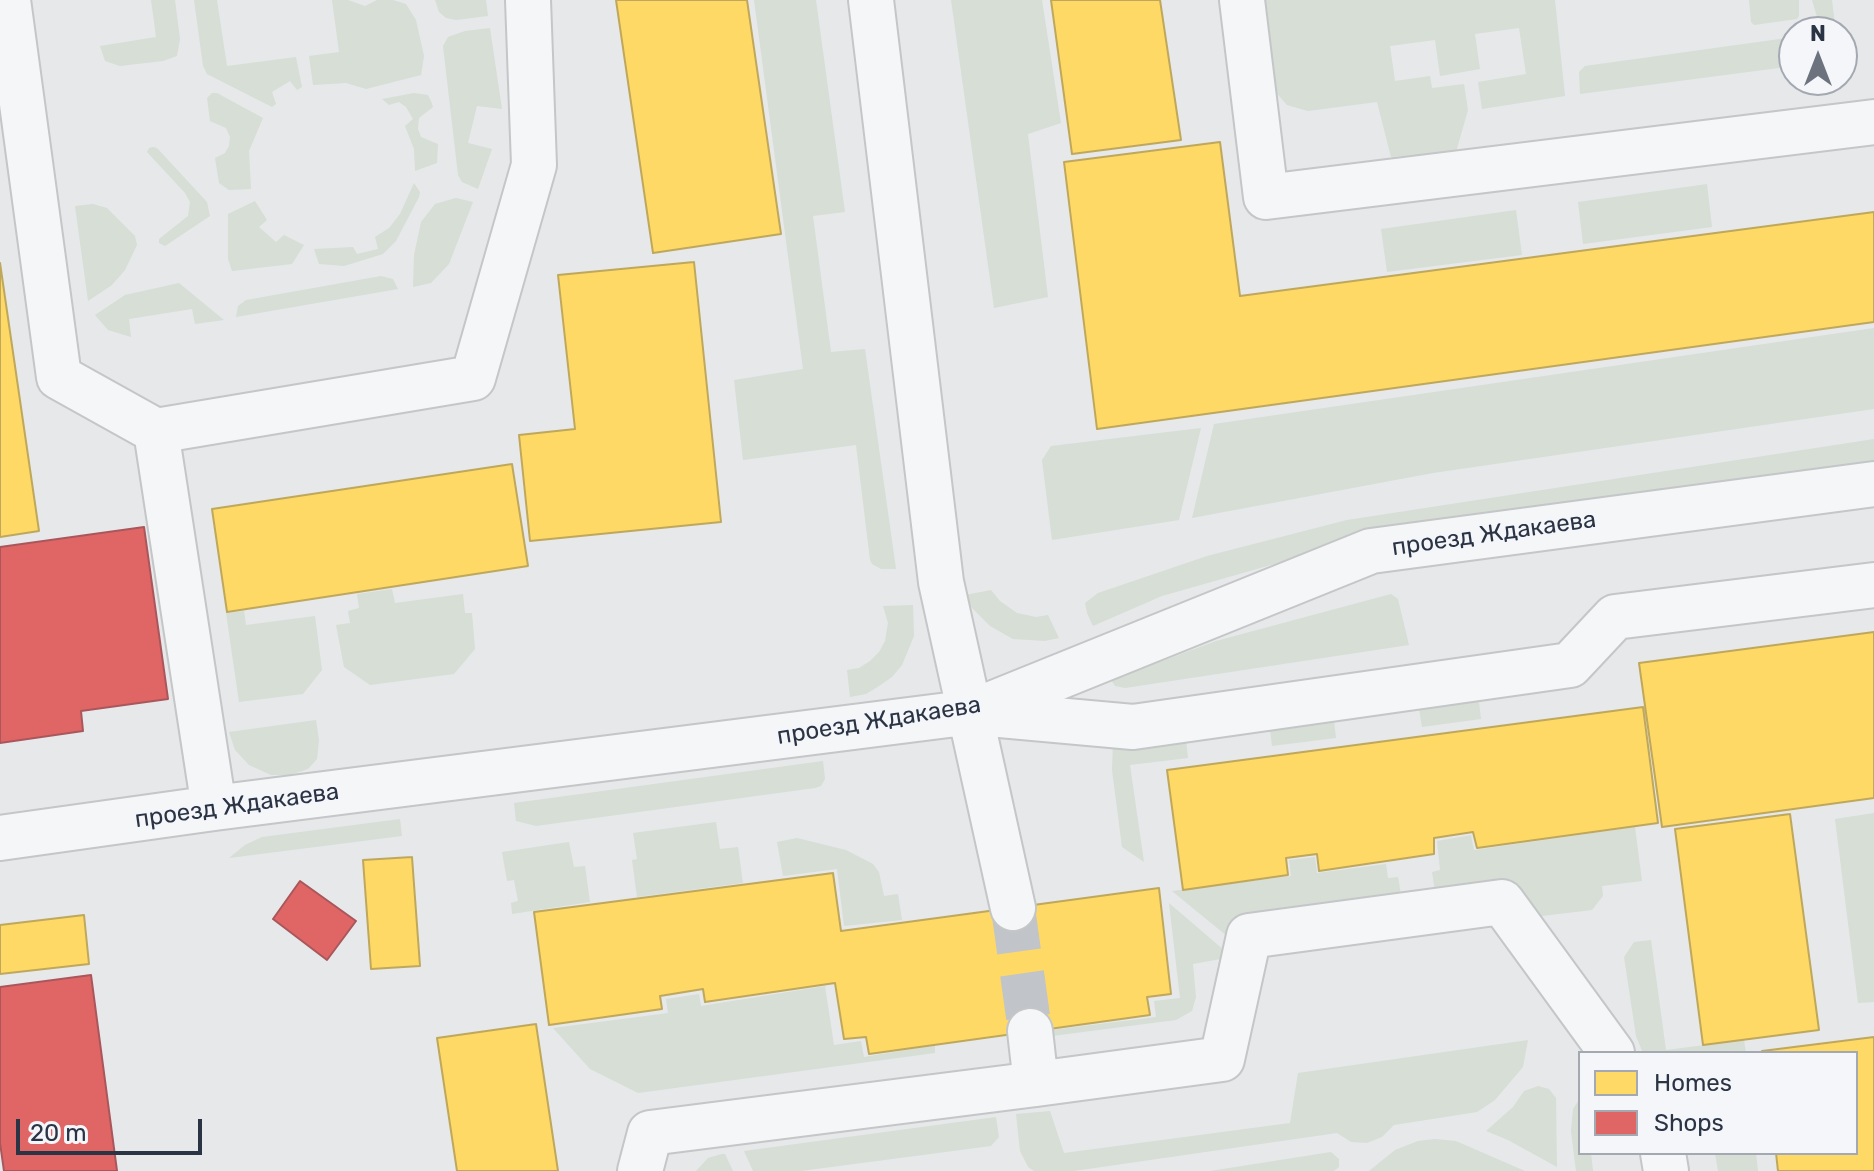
<!DOCTYPE html>
<html>
<head>
<meta charset="utf-8">
<style>
  body { margin:0 }
  #map { position:relative; width:1874px; height:1171px; overflow:hidden; background:#e6e8ea; font-family:Rubik,sans-serif }
  canvas { display:block }
  .legend { position:absolute; left:1578px; top:1051px; width:280px; height:104px; box-sizing:border-box; background:#f4f6f9; border:2px solid #a4a8b1; margin:0; padding:10px 14px; list-style:none; font-size:24px; color:#2b3445 }
  .legend li { display:flex; align-items:center; gap:16px; height:40px }
  .legend b { width:40px; border:2px solid #a4a8b1 }
  .north { position:absolute; left:1778px; top:16px; width:80px; height:80px; box-sizing:border-box; background:#f4f6f9; border:2px solid #a4a8b1; border-radius:50%; rotate:0deg; font-size:22px; font-weight:700; line-height:32px; text-align:center; color:#2b3445 }
  .north::after { content:''; display:block; margin:auto; width:28px; height:36px; background:#6c737f; clip-path:polygon(50% 0,100% 100%,50% 72%,0 100%) }
  .scale { position:absolute; left:16px; top:1119px; width:186px; height:36px; box-sizing:border-box; border:4px solid #2b3445; border-top:0; padding-left:10px; font-size:24px; line-height:28px; white-space:nowrap; color:#2b3445; -webkit-text-stroke:6px #f4f6f9; paint-order:stroke }
</style>
</head>
<body>
<div id="map">
<canvas width="1874" height="1171"></canvas>
<ul class="legend">
<li><b style="height:22px;background:#ffd966"></b>Homes</li>
<li><b style="height:22px;background:#e06666"></b>Shops</li>
</ul>
<div class="north">N</div>
<div class="scale">20 m</div>
</div>
<script>
const g = document.querySelector('canvas').getContext('2d');
g.lineJoin = 'round';
function paint(path, color) {
  g.fillStyle = color;
  g.fill(path, 'evenodd');
}
function poly(rows) {
  const path = new Path2D();
  for (const r of rows) {
    path.moveTo(r[0], r[1]);
    for (let i = 2; i < r.length; i += 2) path.lineTo(r[i], r[i + 1]);
  }
  return path;
}
function strokePath(path, color, width, dash) {
  g.strokeStyle = color;
  g.lineWidth = width;
  g.lineCap = dash ? 'butt' : 'round';
  g.setLineDash(dash || []);
  g.stroke(path);
}
function label(font, color, halo, rows, align = 'center') {
  g.font = font + ' Rubik,sans-serif';
  g.lineWidth = 8;
  g.setLineDash([]);
  g.textBaseline = 'middle';
  g.strokeStyle = halo;
  g.fillStyle = color;
  for (const [text, x, y, turn = 0] of rows) {
    g.save();
    g.translate(x, y);
    g.rotate((+turn || 0) * Math.PI / 180);
    g.textAlign = isNaN(turn) ? turn : align;
    if (halo) g.strokeText(text, 0, 0);
    g.fillText(text, 0, 0);
    g.restore();
  }
}
const green = poly([
  [151,0,175,0,180,39,177,56,163,61,120,66,105,61,100,46,156,37],
  [194,0,217,0,227,66,296,57,302,87,297,90,290,81,272,92,276,104,272,107,207,74,203,66],
  [332,0,348,0,365,6,377,0,393,0,406,4,416,20,424,56,421,75,366,89,346,83,313,85,309,56,339,52],
  [435,0,486,0,488,16,456,20,446,18,439,12],
  [754,0,816,0,845,212,813,216,831,352,865,349,896,569,881,569,872,564,870,560,856,445,743,460,734,380,803,369],
  [951,0,1042,0,1061,123,1028,134,1048,297,994,308],
  [1263,0,1555,0,1565,96,1482,109,1478,82,1526,74,1519,28,1475,34,1480,69,1440,76,1435,40,1390,46,1395,81,1430,76,1432,88,1464,84,1468,110,1456,152,1391,157,1377,102,1308,111,1287,105,1280,97,1275,91],
  [1749,0,1799,0,1799,16,1797,19,1754,25,1751,22],
  [1812,0,1832,0,1835,25,1817,17],
  [490,28,502,109,477,106,468,143,492,149,478,189,462,182,458,175,443,46,448,37,465,31],
  [1794,37,1794,66,1580,94,1579,72,1585,66],
  [212,93,217,93,263,118,249,151,251,189,229,190,219,183,215,158,225,153,229,146,230,137,226,128,210,121,207,98],
  [414,93,428,95,431,101,433,107,419,118,418,129,421,137,438,144,437,163,415,171,414,149,405,126,413,119,406,107,399,102,389,105,382,99],
  [153,147,157,148,207,202,210,216,165,246,159,243,159,239,188,216,190,202,185,193,147,152,149,148],
  [414,183,420,192,419,197,396,241,383,254,344,266,319,264,314,249,353,247,357,254,378,249,375,237,389,228,400,214],
  [1707,184,1712,227,1583,244,1578,202],
  [456,198,473,202,449,264,431,283,413,287,414,255,421,222,435,204],
  [255,201,267,220,259,227,276,242,284,235,304,245,292,264,232,271,228,259,228,214],
  [93,204,107,208,135,236,137,245,125,270,112,285,88,301,75,206],
  [1516,210,1522,255,1387,272,1381,229],
  [381,276,393,279,398,289,236,317,238,306,246,300],
  [179,283,224,320,195,324,192,309,129,319,131,337,108,330,95,315,125,295],
  [1874,328,1874,409,1433,473,1192,518,1214,424],
  [1201,428,1179,520,1052,540,1042,460,1051,446],
  [1874,439,1874,464,1320,551,1162,596,1093,626,1087,613,1085,603,1098,593,1207,556,1347,520],
  [392,589,395,603,463,594,465,613,472,613,475,649,454,674,370,685,344,667,336,625,350,623,348,611,359,608,357,594],
  [991,590,1000,601,1017,613,1036,617,1048,615,1059,638,1045,641,1013,639,990,626,972,608,965,595],
  [1391,594,1398,599,1409,645,1125,688,1115,686,1111,680,1216,641],
  [913,605,914,636,902,665,892,677,879,686,866,694,850,697,847,670,859,668,870,661,879,652,885,641,888,623,883,606],
  [244,611,246,625,315,616,322,670,303,694,239,702,226,613],
  [1485,665,1490,700,1479,702,1481,719,1422,727,1419,709,1408,710],
  [1344,718,1334,721,1336,738,1272,746,1270,729],
  [316,720,319,740,317,759,308,769,290,775,271,775,249,765,235,750,229,732],
  [1186,740,1188,758,1130,765,1144,862,1122,847,1112,770,1113,741],
  [823,761,825,779,821,786,815,788,536,826,516,821,514,803],
  [1874,813,1874,1002,1858,1003,1835,819],
  [400,819,402,836,229,858,245,845,262,837],
  [716,822,720,849,738,847,743,883,637,897,632,860,637,859,633,833],
  [1635,827,1642,881,1602,886,1603,896,1592,910,1451,927,1439,918,1432,872,1440,870,1437,841,1471,835,1474,850],
  [797,838,846,850,873,864,879,872,884,896,898,894,902,920,844,926,837,869,783,876,777,842],
  [569,842,574,867,585,866,590,902,512,914,511,903,518,901,514,880,507,881,502,852],
  [1315,857,1317,873,1386,864,1388,878,1398,877,1405,918,1250,955,1172,891,1291,876,1289,860],
  [1169,903,1232,957,1193,964,1196,997,1192,1011,1176,1020,1052,1036,1051,1030,1156,1017,1154,1001,1180,998],
  [1651,940,1666,1050,1744,1040,1746,1053,1643,1053,1636,1036,1624,957,1634,942],
  [825,986,834,1045,861,1041,864,1057,935,1045,935,1053,638,1093,590,1069,553,1028,668,1013,666,999,699,994,701,1006],
  [1528,1040,1523,1067,1495,1100,1477,1112,1394,1125,1382,1137,1367,1143,1351,1142,1337,1133,1074,1171,1034,1171,1028,1167,1020,1151,1016,1114,1050,1111,1064,1153,1290,1123,1298,1073],
  [1538,1086,1549,1089,1556,1098,1557,1167,1508,1140,1486,1131,1513,1107,1524,1091],
  [1580,1098,1580,1153,1591,1153,1593,1171,1576,1171,1571,1131,1573,1109],
  [996,1117,999,1137,991,1146,801,1171,753,1171,744,1151],
  [1435,1139,1456,1141,1525,1171,1369,1171,1395,1150,1418,1141],
  [1331,1152,1339,1159,1339,1167,1334,1171,1210,1171],
  [1715,1153,1756,1153,1758,1171,1718,1171],
  [722,1154,725,1154,733,1171,696,1171,708,1158]
]);
const homes = poly([
  [616,0,747,0,781,234,653,253,616,0],
  [1051,0,1160,0,1181,140,1072,154,1051,0],
  [1220,142,1240,296,1874,212,1874,322,1097,429,1064,162,1220,142],
  [694,262,721,522,530,541,519,435,575,429,558,275,694,262],
  [0,263,39,531,0,537,0,263],
  [512,464,528,566,227,612,212,509,512,464],
  [1874,632,1874,798,1662,827,1639,663,1874,632],
  [1643,707,1658,823,1477,848,1473,832,1434,838,1434,854,1319,871,1317,854,1286,858,1288,875,1183,890,1167,770,1643,707],
  [1790,814,1819,1030,1703,1045,1675,829,1790,814],
  [412,857,420,966,371,969,363,860,412,857],
  [833,873,841,931,1159,888,1171,994,1147,997,1150,1015,869,1054,866,1037,844,1039,835,983,705,1002,703,989,660,996,662,1009,549,1025,534,912,833,873],
  [84,915,89,964,0,974,0,925,84,915],
  [536,1024,558,1171,457,1171,437,1038,536,1024],
  [1874,1037,1874,1171,1778,1171,1776,1153,1856,1153,1856,1053,1762,1053,1762,1051,1874,1037]
]);
const shops = poly([
  [144,527,168,699,81,711,83,731,0,743,0,547,144,527],
  [300,881,356,921,327,960,273,919,300,881],
  [91,975,117,1171,4,1171,0,1143,0,987,91,975]
]);
const minorTunnel = poly([
  [1013,908,1030,1031]
]);
const minor = poly([
  [8,0,59,377,156,431,214,808],
  [871,0,941,582,1013,908],
  [1242,0,1266,197,1874,122],
  [156,431,473,378,534,165,528,0],
  [978,713,1133,727,1570,665,1615,617,1874,585],
  [0,838,214,808,972,712,1371,551,1874,484],
  [1036,1084,1222,1059,1249,936,1502,902,1612,1053],
  [1663,1153,1666,1171],
  [640,1171,650,1133,1036,1084,1030,1031]
]);
const streetNames = [
  ["проезд Ждакаева",1494,534,-8],
  ["проезд Ждакаева",879,721,-9],
  ["проезд Ждакаева",237,806,-8]
];
paint(green, '#d6ded6');
paint(homes, '#ffd966');
strokePath(homes, '#bfa85c', 2);
paint(shops, '#e06666');
strokePath(shops, '#aa575c', 2);
strokePath(minorTunnel, '#c1c4c9', 44, [44, 22]);
strokePath(minor, '#c4c6c8', 48);
strokePath(minor, '#f5f6f7', 44);
label('24px', '#2b3445', '#f4f6f9', streetNames);
</script>
</body>
</html>
